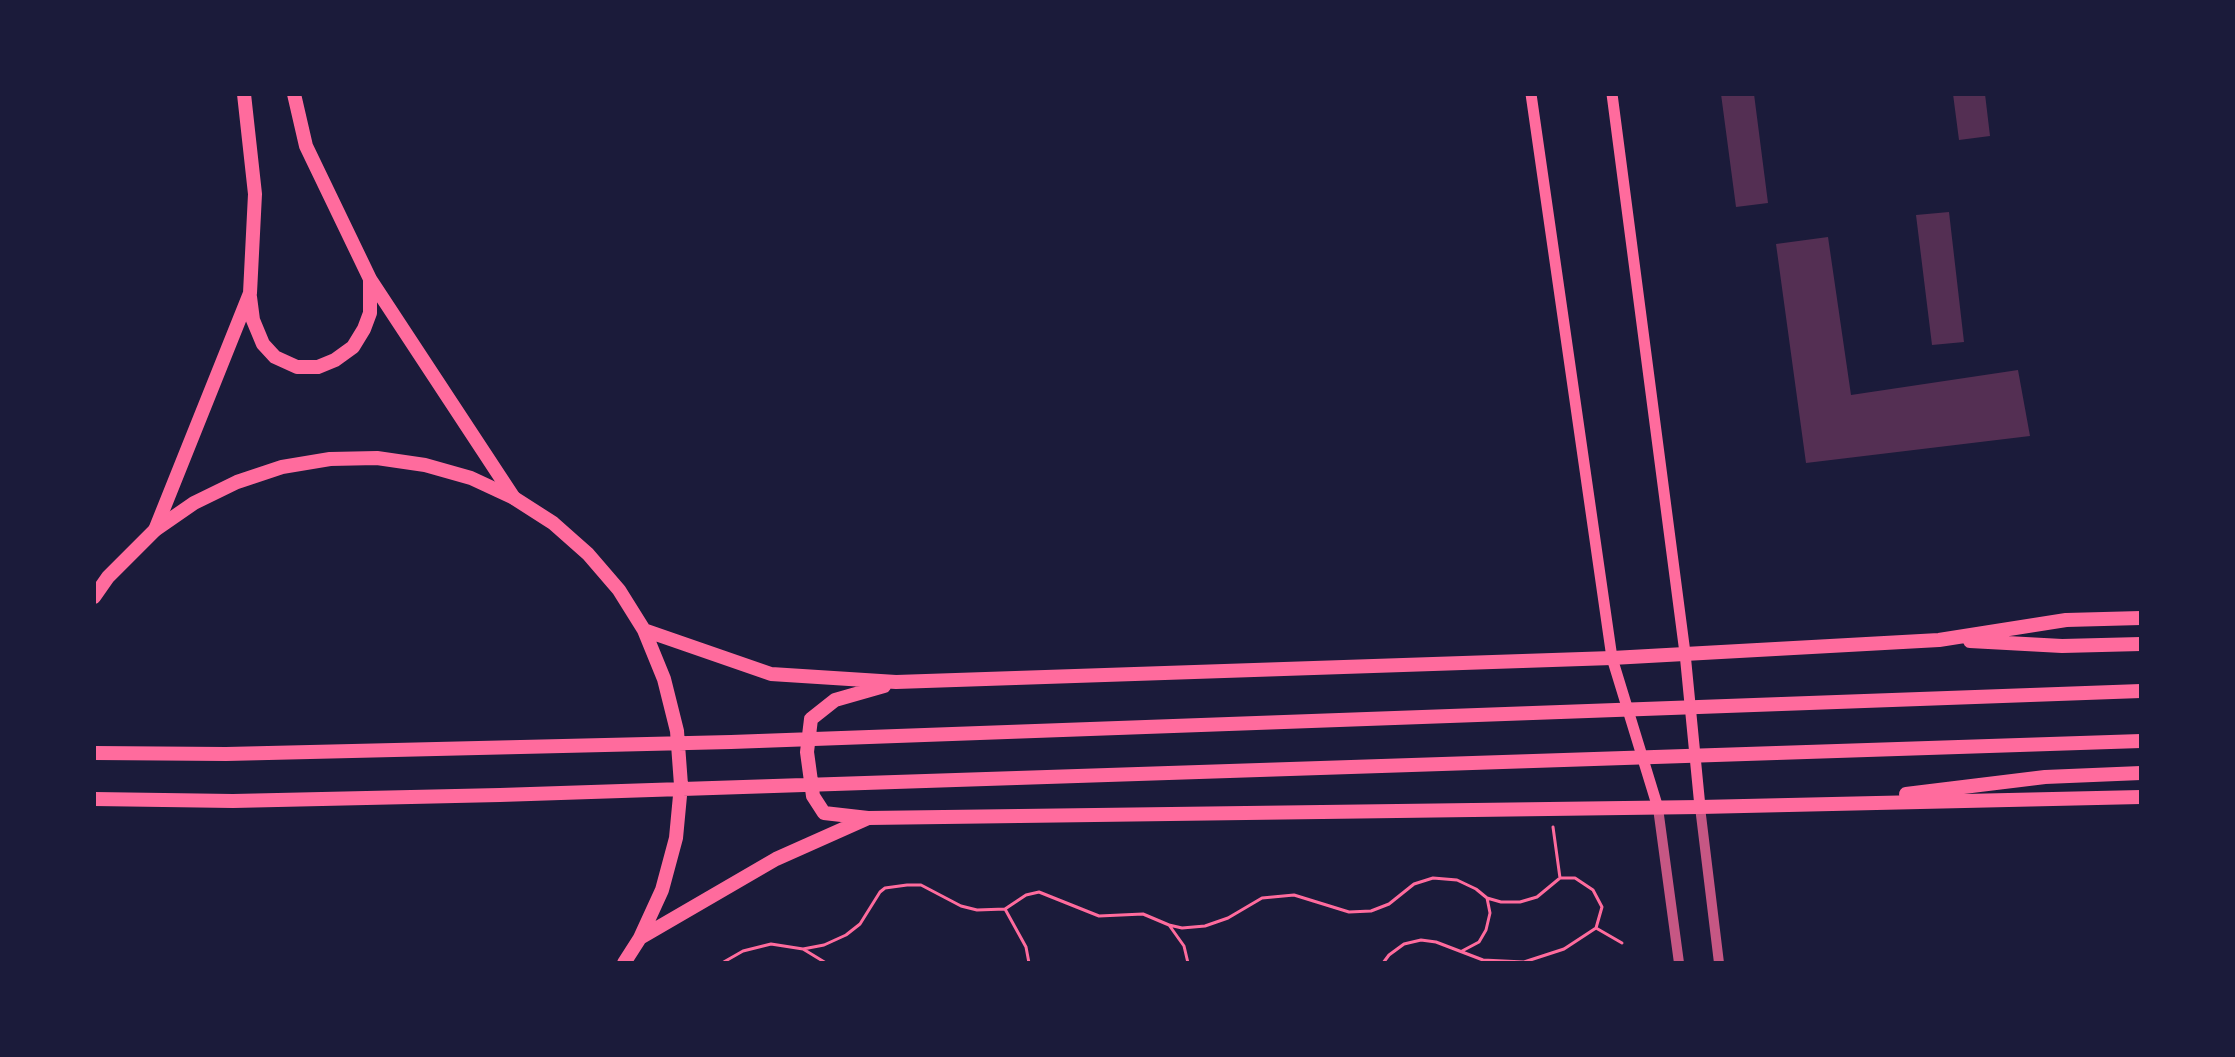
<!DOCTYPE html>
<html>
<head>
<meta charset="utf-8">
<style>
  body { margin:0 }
  #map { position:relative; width:2235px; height:1057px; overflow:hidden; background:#1b1b3a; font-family:Jost,sans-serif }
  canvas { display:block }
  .frame { position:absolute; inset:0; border:96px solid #1b1b3a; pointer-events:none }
</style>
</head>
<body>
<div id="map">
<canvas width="2235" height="1057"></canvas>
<div class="frame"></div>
</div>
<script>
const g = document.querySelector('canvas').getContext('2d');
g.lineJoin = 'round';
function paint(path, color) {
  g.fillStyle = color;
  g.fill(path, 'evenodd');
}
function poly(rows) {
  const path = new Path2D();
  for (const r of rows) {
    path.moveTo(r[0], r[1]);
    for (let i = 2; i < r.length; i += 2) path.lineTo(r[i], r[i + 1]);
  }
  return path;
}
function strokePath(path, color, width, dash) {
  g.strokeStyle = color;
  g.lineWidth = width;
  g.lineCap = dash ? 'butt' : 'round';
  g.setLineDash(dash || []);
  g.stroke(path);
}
const building = poly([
  [1721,94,1754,94,1768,203,1736,207],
  [1953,94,1985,94,1990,136,1959,140],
  [1949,212,1964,342,1932,345,1916,215],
  [1828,237,1851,395,2018,370,2030,436,1806,463,1776,244]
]);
const path = poly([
  [1553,827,1560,878,1575,878,1593,890,1602,907,1596,928,1622,943],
  [1005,909,1026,947,1029,963],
  [803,949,824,945,846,935,860,924,880,892,885,888,907,885,921,885,961,906,977,910,1005,909,1026,895,1039,892,1099,916,1143,914,1169,925],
  [1462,951,1479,942,1486,930,1490,913,1487,898,1501,902,1520,902,1537,897,1560,878],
  [722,963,743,951,771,944,803,949,826,963],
  [1188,963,1184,946,1169,925,1182,928,1205,926,1228,918,1262,898,1294,895,1349,912,1371,911,1389,904,1414,884,1433,878,1457,880,1476,889,1487,898],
  [1383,963,1389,955,1404,944,1421,940,1436,942,1483,960,1524,962,1564,949,1596,928]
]);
const tertiary = poly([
  [1700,807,1719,963],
  [1658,808,1679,963]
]);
const secondary = poly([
  [1531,94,1612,658,1658,808],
  [1612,94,1685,653,1700,807]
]);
const trunk = poly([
  [94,597,108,577,155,530,194,503,237,482,282,467,330,459,377,458,425,465,471,478,514,498,553,523,588,554,619,590,644,630,664,679,677,731,681,785,676,838,662,890,640,938,624,963],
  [644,630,771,674,896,682,1612,658,1939,640,2066,620,2141,618],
  [1970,641,2062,646,2141,644],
  [94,753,226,754,731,742,2141,691],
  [1906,794,2045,777,2141,773],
  [94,799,233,801,500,795,2141,741],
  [868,818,824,813,813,796,807,752,811,719,835,700,884,686],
  [640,938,776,859,868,818,1700,807,2141,797]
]);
const motorway = poly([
  [294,94,306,146,370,279,514,498],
  [250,297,253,320,263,344,275,357,297,367,318,367,335,360,353,347,364,329,370,313,370,281],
  [155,530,250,293,255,194,244,94]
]);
paint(building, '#542f53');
strokePath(path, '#ff6b9d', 3);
strokePath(tertiary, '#c65784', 10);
strokePath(secondary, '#ff6b9d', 11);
strokePath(trunk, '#ff6b9d', 14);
strokePath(motorway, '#ff6b9d', 14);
</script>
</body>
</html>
